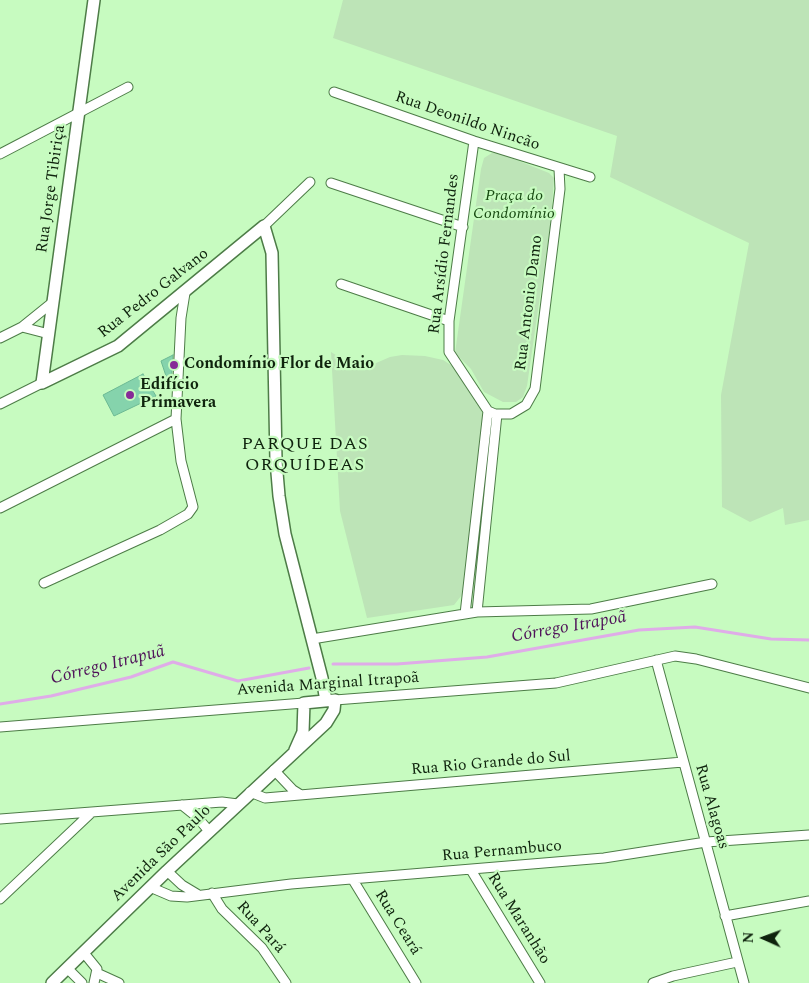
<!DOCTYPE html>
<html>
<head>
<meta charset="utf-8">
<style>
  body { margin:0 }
  #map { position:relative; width:809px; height:983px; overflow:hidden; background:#c7fbc0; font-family:Spectral,serif }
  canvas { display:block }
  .north { position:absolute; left:739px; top:913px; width:50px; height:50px; -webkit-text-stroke:4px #c7fbc0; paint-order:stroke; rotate:272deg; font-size:14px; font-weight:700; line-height:20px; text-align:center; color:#0f230d }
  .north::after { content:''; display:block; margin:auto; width:18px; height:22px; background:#0f230d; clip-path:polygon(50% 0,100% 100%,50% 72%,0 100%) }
</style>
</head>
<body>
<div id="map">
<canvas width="809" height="983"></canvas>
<div class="north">N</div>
</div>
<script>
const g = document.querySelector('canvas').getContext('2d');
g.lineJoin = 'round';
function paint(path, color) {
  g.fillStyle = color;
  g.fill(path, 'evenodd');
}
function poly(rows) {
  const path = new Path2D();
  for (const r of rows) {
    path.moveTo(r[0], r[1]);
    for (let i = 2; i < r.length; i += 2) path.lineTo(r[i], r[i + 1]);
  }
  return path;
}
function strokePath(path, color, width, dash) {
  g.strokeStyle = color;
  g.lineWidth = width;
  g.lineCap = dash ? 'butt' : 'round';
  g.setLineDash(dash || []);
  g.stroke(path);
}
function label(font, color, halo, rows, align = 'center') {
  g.font = font + ' Spectral,serif';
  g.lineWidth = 4.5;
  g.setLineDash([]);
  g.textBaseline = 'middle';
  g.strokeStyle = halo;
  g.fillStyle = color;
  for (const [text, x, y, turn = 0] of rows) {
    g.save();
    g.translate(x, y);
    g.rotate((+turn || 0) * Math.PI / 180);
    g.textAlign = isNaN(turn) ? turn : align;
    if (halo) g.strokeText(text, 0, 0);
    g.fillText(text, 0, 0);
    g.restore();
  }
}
const green = poly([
  [343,0,809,0,809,520,785,525,783,508,750,522,722,507,721,395,749,243,610,177,617,136,333,38],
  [492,153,499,153,549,173,554,178,551,220,527,386,523,397,516,402,503,402,484,392,471,369,455,353,481,169,484,158],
  [331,352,360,370,390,357,402,355,425,356,443,360,451,365,471,390,485,418,465,591,454,605,367,618,340,511]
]);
const stream = poly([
  [333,664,397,664,487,657,639,630,695,627,771,639,809,640],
  [0,704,51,696,131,677,173,662,238,681,309,668]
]);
const building = poly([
  [173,355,171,384,169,385,161,361,173,355],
  [143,374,156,396,114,416,103,395,143,374]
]);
const street = poly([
  [334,92,474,141,590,177],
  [474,141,449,321,449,352,488,411,495,414,511,414,526,405,535,389,560,189,559,169],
  [0,154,128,87],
  [331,183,463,227],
  [264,226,310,182],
  [341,284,449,321],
  [22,327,49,334],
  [0,338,22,327,53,302],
  [0,404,42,383],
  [0,508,176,419],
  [44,583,160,530,188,514,193,507,181,461,176,419,181,318,185,293],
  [477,612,497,414],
  [465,614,488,411],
  [312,639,477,612,591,609,712,584],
  [656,660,744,983],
  [335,700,556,683,675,656,696,659,809,688],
  [0,727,304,703],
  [274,770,293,790,301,795],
  [250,792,265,798,683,762],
  [182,805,197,817,209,831],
  [0,819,222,802,238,804],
  [471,870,540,983],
  [167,871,182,885,197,894],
  [353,880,416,983],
  [150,887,171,896,187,897,291,884,604,858,706,842,809,835],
  [212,893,222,909,262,948,286,983],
  [0,899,92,812],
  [725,916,809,901],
  [84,953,97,969,94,983],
  [67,968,82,983],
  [97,973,119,983],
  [653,983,673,976,737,962]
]);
const secondary = poly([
  [42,383,118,346,264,226,272,253,276,461,279,496,285,534,322,678,326,701],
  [42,383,94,0],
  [52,983,167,871,326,723,334,710,335,700,304,703,303,732,295,750]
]);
const markers = [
  [174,365,5,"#872b97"],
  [130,395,5,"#872b97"]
];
const streetNames = [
  ["Rua Deonildo Nincão",467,122,19],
  ["Rua Jorge Tibiriça",52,189,-82],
  ["Rua Arsídio Fernandes",445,254,-83],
  ["Rua Pedro Galvano",154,294,-38],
  ["Rua Antonio Damo",530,303,-83],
  ["Avenida Marginal Itrapoã",328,685,-4],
  ["Rua Rio Grande do Sul",491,764,-5],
  ["Rua Alagoas",711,807,74],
  ["Rua Pernambuco",502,852,-5],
  ["Avenida São Paulo",162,854,-44],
  ["Rua Maranhão",518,919,58],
  ["Rua Ceará",397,923,58],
  ["Rua Pará",260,928,48]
];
const parkNames = [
  ["Praça do",514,197],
  ["Condomínio",514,215]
];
const poiNames = [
  ["Condomínio Flor de Maio",184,365],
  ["Edifício",140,386],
  ["Primavera",140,404]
];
const neighbourhoodNames = [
  ["PARQUE DAS",305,445],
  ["ORQUÍDEAS",305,466]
];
const waterNames = [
  ["Córrego Itrapoã",569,628,-10],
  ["Córrego Itrapuã",108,666,-14]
];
paint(green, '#bde4b7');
strokePath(stream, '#dface8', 3);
paint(building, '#85d3ac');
strokePath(building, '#6cb993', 1);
strokePath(street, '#4d7c47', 11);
strokePath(secondary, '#4d7c47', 14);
strokePath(street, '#fff', 9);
strokePath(secondary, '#fff', 11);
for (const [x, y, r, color] of markers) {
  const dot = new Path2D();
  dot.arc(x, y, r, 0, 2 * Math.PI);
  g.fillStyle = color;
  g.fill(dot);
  strokePath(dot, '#c7fbc0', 2);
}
label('16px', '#0f230d', '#c7fbc0', streetNames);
label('italic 16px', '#184b12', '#c7fbc0', parkNames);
label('bold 16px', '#0f230d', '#c7fbc0', poiNames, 'left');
g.letterSpacing = '1px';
label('18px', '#0f230d', '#c7fbc0', neighbourhoodNames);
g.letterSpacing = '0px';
label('italic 18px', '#4f1259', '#c7fbc0', waterNames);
</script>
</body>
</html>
